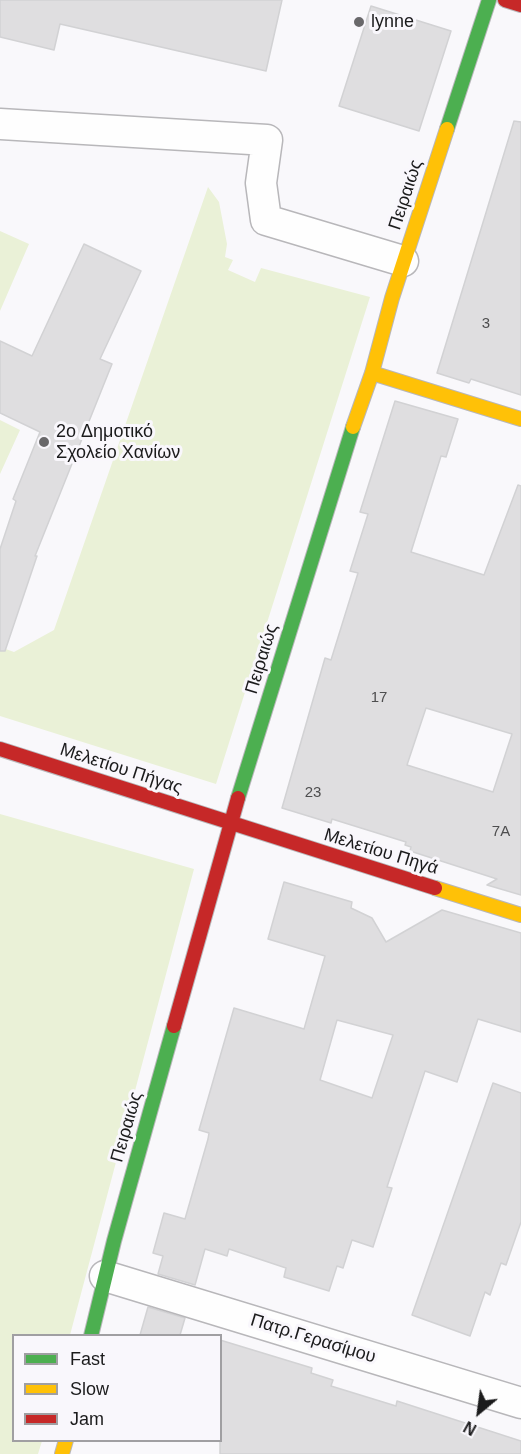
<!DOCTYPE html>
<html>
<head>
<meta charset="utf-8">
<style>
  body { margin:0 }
  #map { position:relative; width:521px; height:1454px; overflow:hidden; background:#f9f8fb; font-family:Arial,sans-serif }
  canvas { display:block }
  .legend { position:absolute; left:12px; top:1334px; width:210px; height:108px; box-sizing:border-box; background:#f9f7fc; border:2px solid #a09fa2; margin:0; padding:8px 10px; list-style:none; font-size:18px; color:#1b1b1c }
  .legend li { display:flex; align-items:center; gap:12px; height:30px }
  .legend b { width:30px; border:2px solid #a09fa2 }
  .north { position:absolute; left:449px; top:1382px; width:60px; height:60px; -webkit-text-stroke:4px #f9f7fc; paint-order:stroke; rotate:209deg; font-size:16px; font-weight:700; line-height:24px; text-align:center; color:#1b1b1c }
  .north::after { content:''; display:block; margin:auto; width:21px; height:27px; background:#1b1b1c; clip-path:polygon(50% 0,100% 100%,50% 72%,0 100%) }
</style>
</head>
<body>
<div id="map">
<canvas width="521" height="1454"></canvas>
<ul class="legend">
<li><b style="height:8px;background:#4caf50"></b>Fast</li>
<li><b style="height:8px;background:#ffc107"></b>Slow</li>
<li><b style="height:8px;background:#c62828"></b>Jam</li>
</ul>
<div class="north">N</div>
</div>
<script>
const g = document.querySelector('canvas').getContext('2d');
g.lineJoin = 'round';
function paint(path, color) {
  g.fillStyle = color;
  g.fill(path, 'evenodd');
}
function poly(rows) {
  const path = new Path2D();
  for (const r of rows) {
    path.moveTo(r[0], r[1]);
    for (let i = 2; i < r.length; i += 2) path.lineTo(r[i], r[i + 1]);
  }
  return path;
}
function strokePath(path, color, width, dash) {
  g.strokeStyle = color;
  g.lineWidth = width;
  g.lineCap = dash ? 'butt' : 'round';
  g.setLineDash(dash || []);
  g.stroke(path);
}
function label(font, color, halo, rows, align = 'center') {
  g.font = font + ' Arial,sans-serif';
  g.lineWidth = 6;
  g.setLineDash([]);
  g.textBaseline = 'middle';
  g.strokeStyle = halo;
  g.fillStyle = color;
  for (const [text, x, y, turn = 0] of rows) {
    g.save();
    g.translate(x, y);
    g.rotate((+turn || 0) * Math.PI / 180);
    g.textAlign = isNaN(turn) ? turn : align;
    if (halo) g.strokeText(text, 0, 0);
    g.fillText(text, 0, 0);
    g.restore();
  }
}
const green = poly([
  [208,187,219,202,227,244,225,257,233,260,228,270,255,282,261,268,370,297,216,784,0,716,0,647,14,652,54,630],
  [0,231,29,244,0,311],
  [0,420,20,430,0,474],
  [0,814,194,869,70,1335,14,1336,14,1440,42,1441,38,1454,0,1454]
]);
const building = poly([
  [0,0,282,0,266,71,60,24,54,50,0,37,0,0],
  [371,6,451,31,419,131,339,106,371,6],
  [514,121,521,122,521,395,471,379,469,383,437,373,514,121],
  [84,244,141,271,100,359,112,364,35,556,37,556,5,651,0,651,0,549,16,501,13,499,40,432,0,413,0,341,32,356,84,244],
  [395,401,458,419,446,457,441,456,411,552,484,575,518,485,521,486,521,895,487,885,497,879,410,851,411,847,405,845,406,842,332,819,331,823,282,808,325,658,331,660,358,573,350,571,368,514,360,512,395,401],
  [426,708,512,734,493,792,407,765,426,708],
  [284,882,352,902,351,908,372,918,386,942,442,910,521,933,521,1032,478,1019,457,1082,425,1071,387,1187,392,1188,373,1247,352,1240,343,1268,337,1266,329,1291,284,1277,286,1268,229,1249,227,1256,205,1249,195,1285,158,1274,163,1256,153,1253,164,1213,185,1219,208,1139,209,1133,199,1130,234,1008,304,1029,325,956,268,939,284,882],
  [337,1020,393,1035,372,1098,320,1080,337,1020],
  [493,1083,521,1093,521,1222,506,1265,501,1263,490,1295,485,1292,470,1336,412,1315,493,1083],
  [148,1307,185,1318,180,1335,140,1335,148,1307],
  [220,1340,312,1368,311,1373,333,1380,331,1386,396,1406,397,1401,521,1441,521,1454,220,1454,220,1340]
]);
const street = poly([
  [0,124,267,140,261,183,266,220,403,261],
  [105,1276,521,1403]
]);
const fast = poly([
  [447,129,489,0],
  [238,798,353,427],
  [91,1336,114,1241,174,1026]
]);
const slow = poly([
  [372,373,521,419],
  [353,427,372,373,392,298,447,129],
  [435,888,521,915],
  [62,1454,66,1440]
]);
const jam = poly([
  [505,0,521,5],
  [0,749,435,888],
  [174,1026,238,798]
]);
const markers = [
  [359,22,6,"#69686a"],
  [44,442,6,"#69686a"]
];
const numberNames = [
  ["3",486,324],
  ["17",379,698],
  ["23",313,793],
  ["7Α",501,832]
];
const poiNames = [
  ["lynne",371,22],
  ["2ο Δημοτικό",56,432],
  ["Σχολείο Χανίων",56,453]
];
const streetNames = [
  ["Πειραιώς",406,195,-72],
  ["Πειραιώς",262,659,-73],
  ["Μελετίου Πήγας",121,769,18],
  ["Μελετίου Πηγά",381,852,17],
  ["Πειραιώς",127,1127,-74],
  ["Πατρ.Γερασίμου",313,1339,17]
];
paint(green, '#eaf1d7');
paint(building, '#dfdee0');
strokePath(building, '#d2d2d4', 1.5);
strokePath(street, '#b8b7ba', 33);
strokePath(fast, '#b8b7ba', 16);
strokePath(slow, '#b8b7ba', 16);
strokePath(jam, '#b8b7ba', 16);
strokePath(street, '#fefefe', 30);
strokePath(fast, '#4caf50', 14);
strokePath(slow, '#ffc107', 14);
strokePath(jam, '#c62828', 14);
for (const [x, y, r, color] of markers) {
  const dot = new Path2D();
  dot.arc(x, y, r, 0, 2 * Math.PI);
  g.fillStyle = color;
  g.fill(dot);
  strokePath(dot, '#f9f7fc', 2);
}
label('15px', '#4e4e4f', null, numberNames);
label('18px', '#1b1b1c', '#f9f7fc', poiNames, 'left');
label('18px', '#1b1b1c', '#f9f7fc', streetNames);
</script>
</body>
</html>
